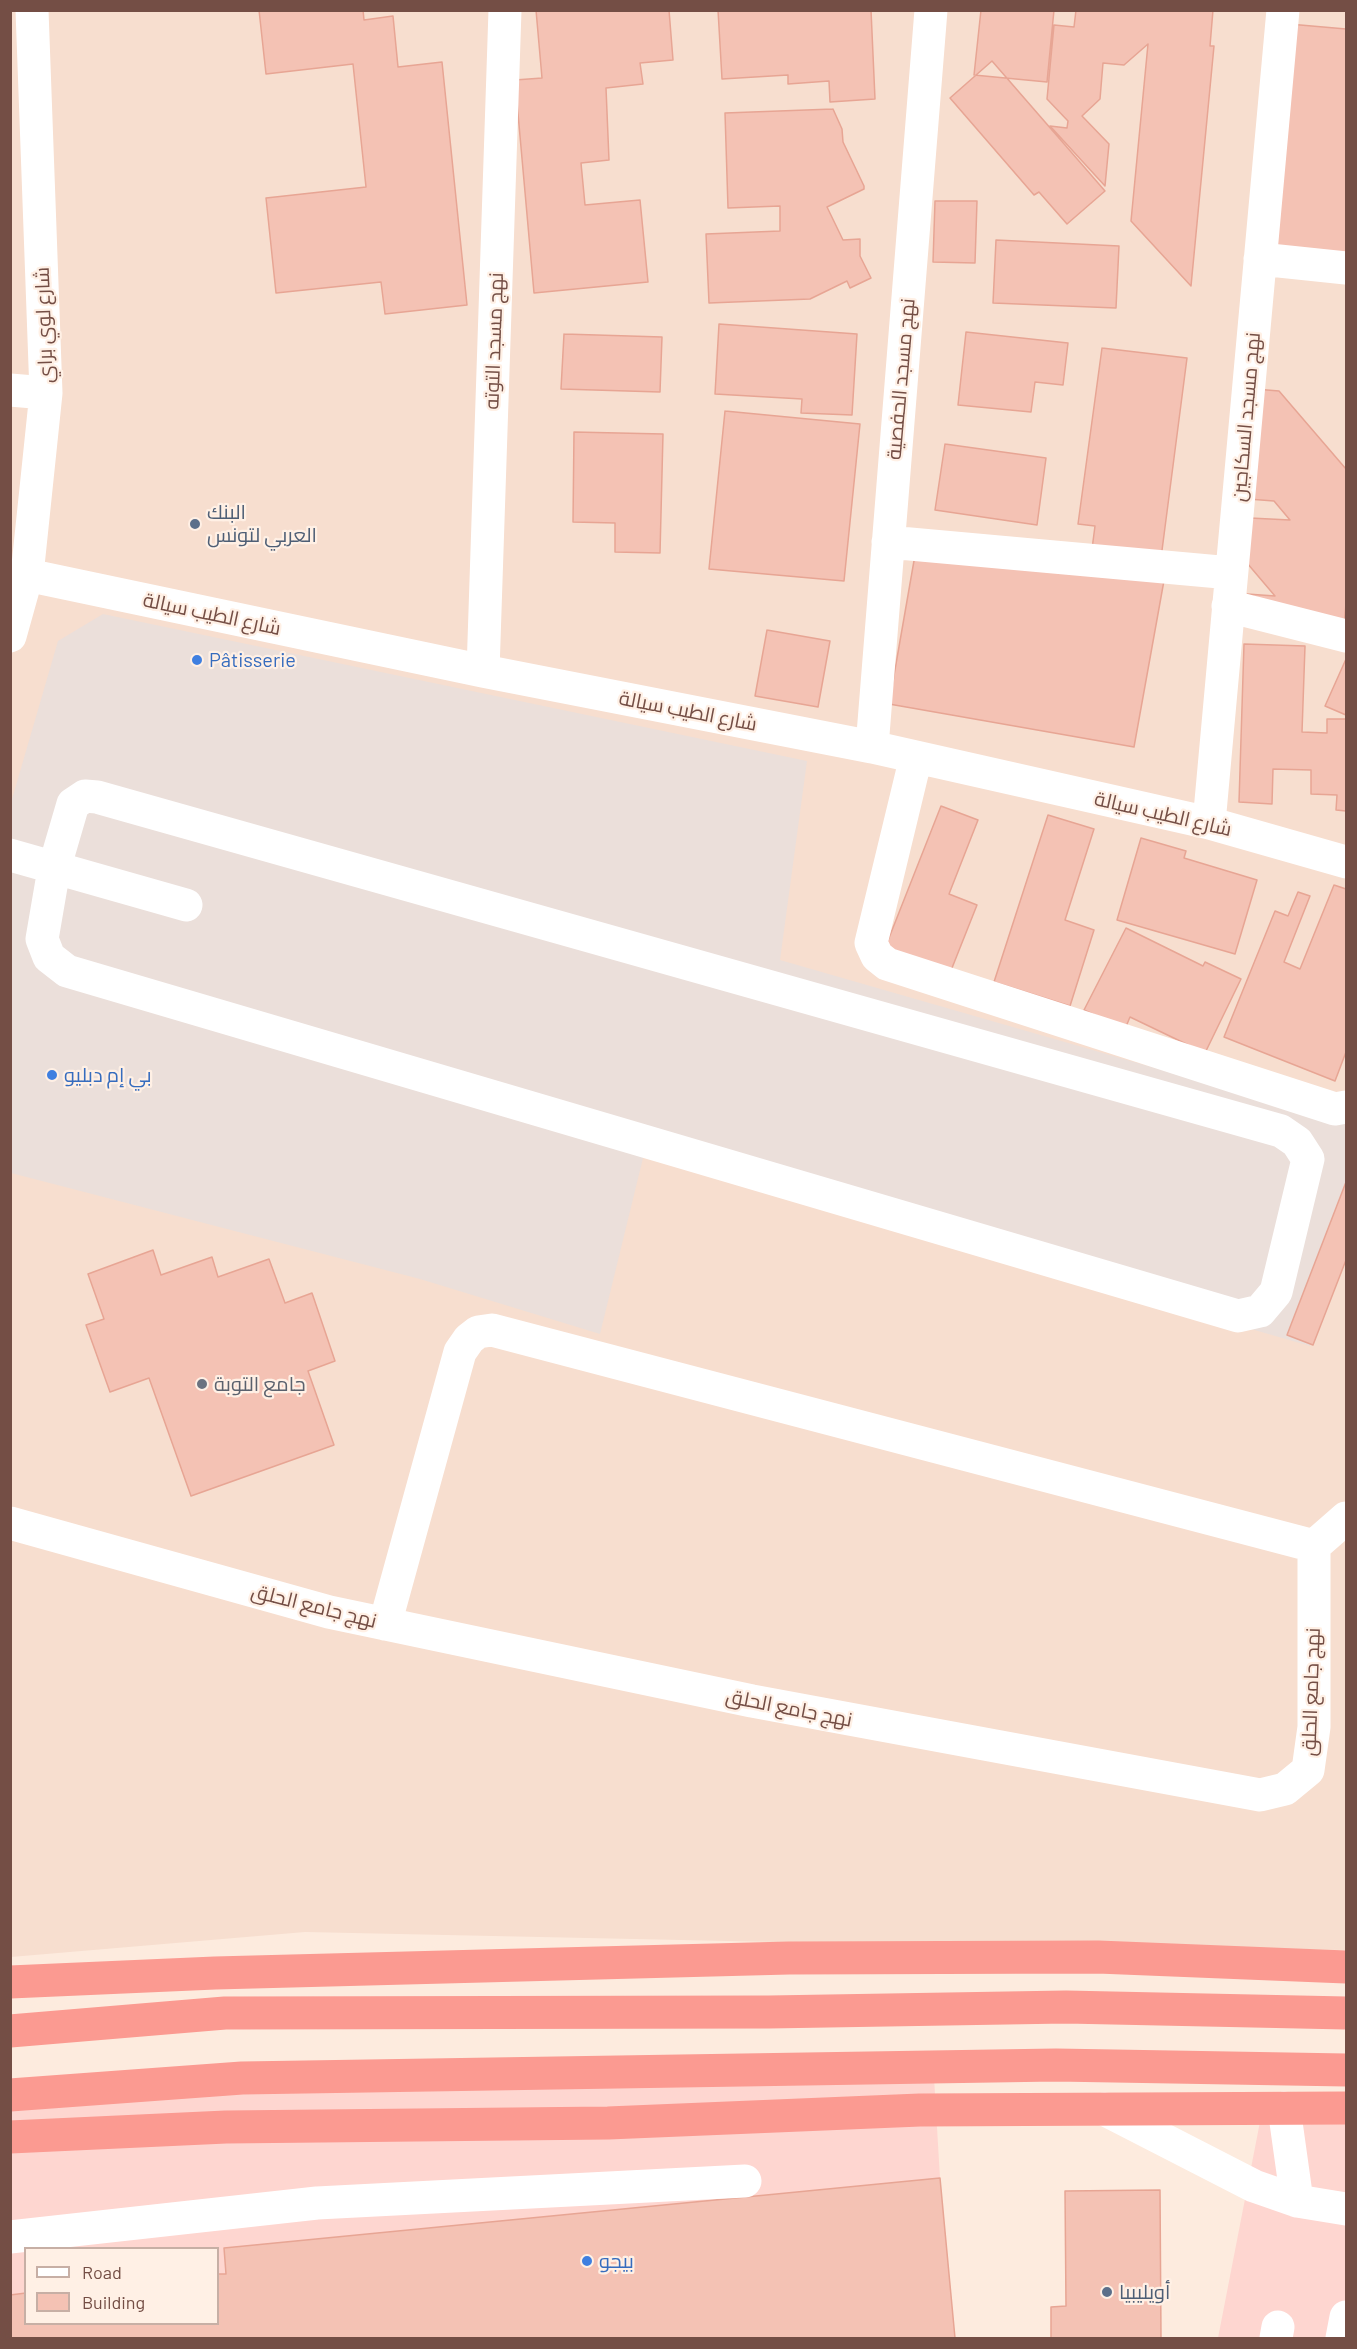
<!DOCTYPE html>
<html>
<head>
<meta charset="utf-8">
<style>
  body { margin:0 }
  #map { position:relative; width:1357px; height:2349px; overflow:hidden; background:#fdebde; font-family:Barlow,sans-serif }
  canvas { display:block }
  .frame { position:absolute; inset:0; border:12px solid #744e45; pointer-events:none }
  .legend { position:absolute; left:24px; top:2247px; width:195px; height:78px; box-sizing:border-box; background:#fff0e5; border:2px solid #c7afa5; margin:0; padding:8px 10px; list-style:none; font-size:18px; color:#744e45 }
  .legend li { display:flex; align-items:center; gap:12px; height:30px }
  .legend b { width:30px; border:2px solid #c7afa5 }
</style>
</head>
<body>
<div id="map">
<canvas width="1357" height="2349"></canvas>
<div class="frame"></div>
<ul class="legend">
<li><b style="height:8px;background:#fff"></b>Road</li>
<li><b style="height:16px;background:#f4c2b4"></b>Building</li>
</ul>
</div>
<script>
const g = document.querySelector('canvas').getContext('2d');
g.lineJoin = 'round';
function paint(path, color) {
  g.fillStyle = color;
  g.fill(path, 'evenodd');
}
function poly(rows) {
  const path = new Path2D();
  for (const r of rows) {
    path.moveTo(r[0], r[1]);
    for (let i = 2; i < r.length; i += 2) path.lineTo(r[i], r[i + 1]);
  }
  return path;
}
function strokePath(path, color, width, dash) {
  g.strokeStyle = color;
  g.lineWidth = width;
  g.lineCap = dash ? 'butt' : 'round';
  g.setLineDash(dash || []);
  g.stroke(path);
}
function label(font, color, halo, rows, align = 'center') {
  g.font = font + ' Barlow,Cairo,sans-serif';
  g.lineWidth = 4.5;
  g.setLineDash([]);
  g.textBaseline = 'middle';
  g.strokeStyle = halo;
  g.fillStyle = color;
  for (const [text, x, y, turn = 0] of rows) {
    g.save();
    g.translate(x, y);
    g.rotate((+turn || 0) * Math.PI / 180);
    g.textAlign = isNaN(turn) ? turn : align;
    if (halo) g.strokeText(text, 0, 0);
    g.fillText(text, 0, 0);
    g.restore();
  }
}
const residential = poly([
  [11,11,1346,11,1346,1950,775,1942,305,1932,11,1957]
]);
const commercial = poly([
  [934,2077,940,2178,955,2338,11,2338,11,2098],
  [26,2248,218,2248,218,2324,26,2324],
  [1265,2096,1346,2102,1346,2338,1218,2338]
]);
const industrial = poly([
  [103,614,807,761,780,960,1346,1123,1346,1217,1310,1346,644,1154,600,1334,420,1279,11,1173,10,806,58,641]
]);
const building = poly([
  [259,10,363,10,364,20,393,16,398,67,442,62,467,305,385,314,381,282,276,293,266,198,366,187,353,64,266,74,259,10],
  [536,10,669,10,673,60,640,63,643,84,606,88,609,160,581,163,585,205,640,200,648,282,534,293,515,80,542,78,536,10],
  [718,10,871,10,875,99,830,102,829,81,788,84,788,75,722,79,718,10],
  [981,10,1054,10,1047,82,974,75,981,10],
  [1076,10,1213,10,1210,46,1214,46,1191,286,1131,221,1148,44,1124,65,1103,63,1100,99,1082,116,1109,144,1105,186,1050,126,1067,128,1068,121,1047,99,1054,25,1074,27,1076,10],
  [1289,24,1346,29,1346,254,1269,247,1289,24],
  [992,61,1105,191,1067,224,1039,192,1034,195,950,98,992,61],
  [833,109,842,129,843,142,864,186,864,189,827,207,843,240,860,239,860,256,871,278,850,288,847,281,810,299,709,303,706,234,780,231,780,206,728,208,725,113,833,109],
  [935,201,977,201,975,263,933,262,935,201],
  [996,240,1119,246,1116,308,993,303,996,240],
  [719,324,857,334,852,415,801,413,802,399,715,394,719,324],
  [966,332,1068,343,1063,385,1035,382,1031,412,958,405,966,332],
  [564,334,662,337,660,392,561,389,564,334],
  [1102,348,1187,358,1161,558,1092,549,1095,526,1078,524,1102,348],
  [1255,389,1279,391,1346,469,1346,603,1344,629,1247,594,1275,596,1247,563,1250,518,1290,520,1274,501,1248,499,1255,389],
  [725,411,860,424,844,581,709,569,725,411],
  [574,432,663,434,660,553,615,552,615,523,573,522,574,432],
  [945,444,1046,458,1037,525,935,510,945,444],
  [915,555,1165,575,1134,747,889,704,915,555],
  [767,630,830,641,818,707,755,696,767,630],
  [1244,644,1305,646,1302,732,1327,733,1327,719,1346,719,1346,811,1336,810,1337,795,1311,794,1311,770,1273,769,1272,804,1239,802,1244,644],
  [1346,659,1346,715,1325,706,1346,659],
  [941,806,978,820,949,894,977,905,950,973,885,948,941,806],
  [1048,815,1094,829,1065,920,1094,930,1070,1006,994,982,1048,815],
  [1141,838,1186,851,1184,858,1257,880,1235,954,1117,920,1141,838],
  [1334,885,1346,889,1346,1052,1335,1081,1224,1037,1275,911,1288,916,1298,892,1310,896,1284,962,1300,969,1334,885],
  [1126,928,1203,966,1205,962,1241,979,1205,1053,1130,1017,1125,1029,1084,1010,1126,928],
  [1346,1182,1346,1260,1313,1345,1287,1335,1346,1182],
  [153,1250,161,1275,212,1257,218,1277,269,1259,285,1303,312,1293,335,1361,308,1371,334,1445,191,1496,149,1378,110,1392,86,1325,104,1319,88,1274,153,1250],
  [940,2178,955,2338,10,2338,10,2295,26,2293,26,2324,218,2324,218,2274,226,2274,224,2248,940,2178],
  [1160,2190,1161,2338,1051,2338,1051,2307,1066,2306,1065,2191,1160,2190]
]);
const minor = poly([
  [1260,259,1346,268],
  [10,390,46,393],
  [888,542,1231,573],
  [27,575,483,671,872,747,1209,823,1346,862],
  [1228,606,1346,636],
  [10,636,27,575,46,393,32,10],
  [483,671,505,10],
  [872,747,931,10],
  [916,757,871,943,877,956,887,964,1335,1109,1346,1107],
  [85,796,97,797,1281,1131,1297,1142,1308,1159,1276,1292,1260,1311,1238,1316,67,971,49,957,42,939,54,869,73,804,85,796],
  [1209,823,1283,10],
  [10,855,186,905],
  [10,1523,329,1612,752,1701,1260,1795,1285,1789,1308,1770,1314,1727,1314,1546,1346,1518],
  [385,1624,460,1352,469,1339,478,1332,492,1330,1314,1546],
  [1284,2108,1297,2201],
  [1104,2109,1254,2186,1297,2201,1346,2209],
  [10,2237,317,2203,745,2181],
  [1276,2338,1278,2327],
  [1342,2338,1346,2317]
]);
const highway = poly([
  [10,1982,215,1973,789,1958,1098,1957,1346,1967],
  [10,2031,225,2013,769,2012,1066,2007,1346,2013],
  [10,2095,242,2078,1056,2065,1346,2070],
  [10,2137,226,2127,608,2123,920,2110,1346,2108]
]);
const markers = [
  [195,524,6,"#5c6f8a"],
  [197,660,6,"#3f7fe0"],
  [52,1075,6,"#3f7fe0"],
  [202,1384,6,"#6b7280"],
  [587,2261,6,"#3f7fe0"],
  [1107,2292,6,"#5c6f8a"]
];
const streetNames = [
  ["شارع لوي براي",44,325,-92],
  ["نهج مسجد التوته",494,341,-88],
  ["نهج مسجد الحفصية",901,379,-85],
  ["نهج مسجد السكاجين",1246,417,-85],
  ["شارع الطيب سيالة",212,614,12],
  ["شارع الطيب سيالة",688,711,11],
  ["شارع الطيب سيالة",1163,814,13],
  ["نهج جامع الحلق",314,1606,14],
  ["نهج جامع الحلق",1311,1692,-88],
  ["نهج جامع الحلق",789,1708,11]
];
const serviceNames = [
  ["البنك",207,512],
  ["العربي لتونس",207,535],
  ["أويليبيا",1119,2292]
];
const shopNames = [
  ["Pâtisserie",209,660],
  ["بي إم دبليو",64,1075],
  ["بيجو",599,2261]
];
const worshipNames = [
  ["جامع التوبة",214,1384]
];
paint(residential, '#f7decf');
paint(commercial, '#fed6d0');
paint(industrial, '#ebdfda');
paint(building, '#f4c2b4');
strokePath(building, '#e7a594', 1.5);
strokePath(minor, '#fff', 33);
strokePath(highway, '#fb9a91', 33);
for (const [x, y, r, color] of markers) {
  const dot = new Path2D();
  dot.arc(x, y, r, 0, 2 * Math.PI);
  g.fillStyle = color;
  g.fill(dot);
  strokePath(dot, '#fff0e5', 2);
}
label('20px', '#744e45', '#fff0e5', streetNames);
label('20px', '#4e5e75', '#fff0e5', serviceNames, 'left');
label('20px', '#366cbe', '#fff0e5', shopNames, 'left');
label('20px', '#5b616d', '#fff0e5', worshipNames, 'left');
</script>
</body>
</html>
